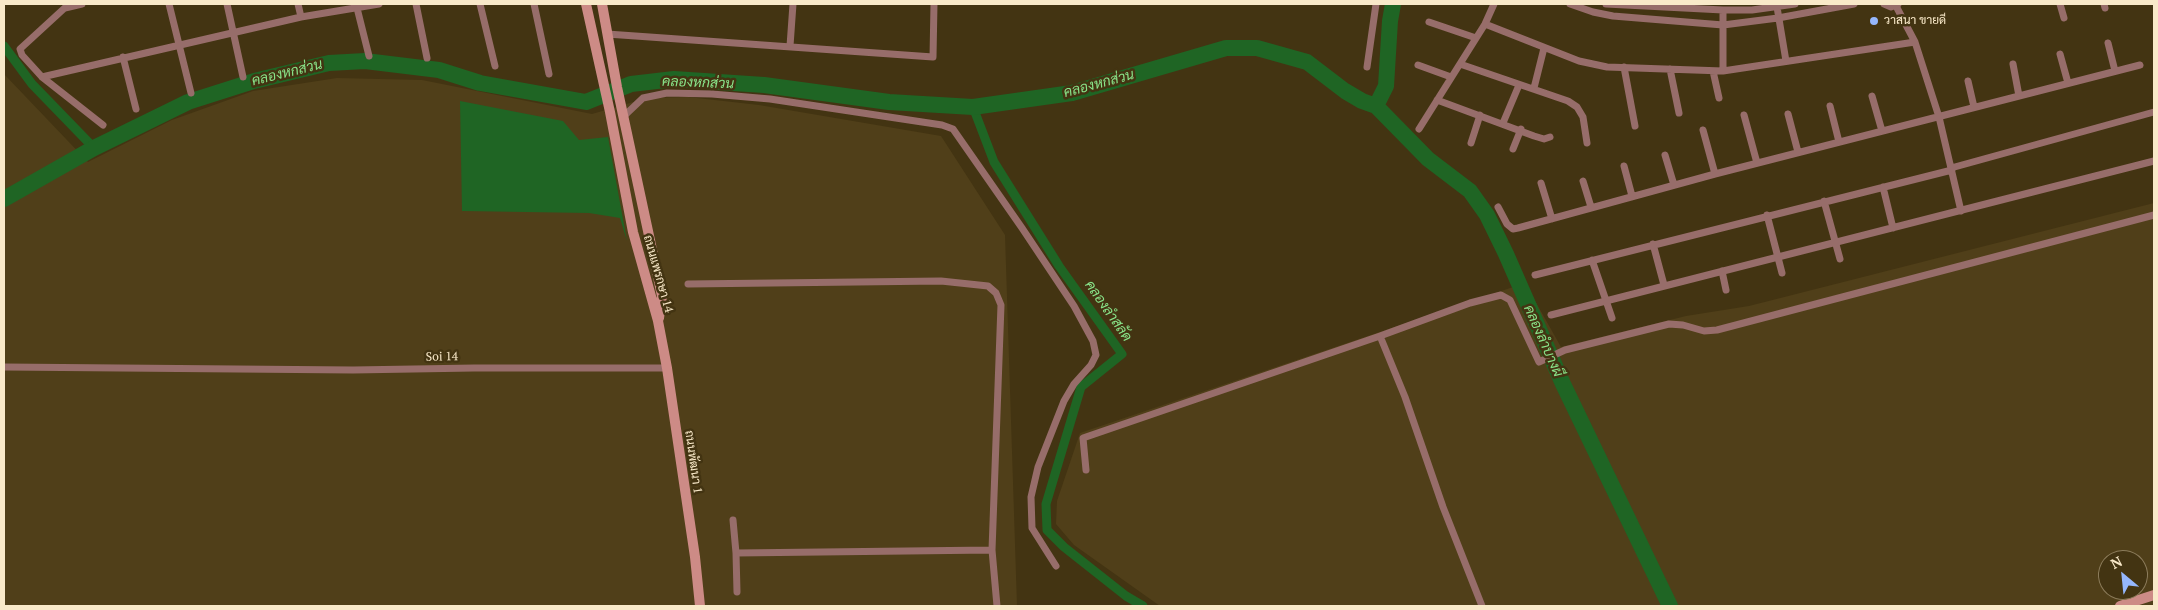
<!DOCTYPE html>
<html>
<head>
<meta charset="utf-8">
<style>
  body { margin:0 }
  #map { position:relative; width:2158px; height:610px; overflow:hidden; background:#433412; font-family:"PT Serif",serif }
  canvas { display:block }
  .frame { position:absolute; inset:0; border:5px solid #f9e9c9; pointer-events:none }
  .north { position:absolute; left:2098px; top:550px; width:50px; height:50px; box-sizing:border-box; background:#433412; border:1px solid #8c7c5b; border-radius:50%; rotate:332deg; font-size:14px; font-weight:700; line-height:20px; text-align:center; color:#f9e9c9 }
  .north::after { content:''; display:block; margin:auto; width:18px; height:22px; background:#95b7fd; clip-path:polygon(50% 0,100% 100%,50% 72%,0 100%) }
</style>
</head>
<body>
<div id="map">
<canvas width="2158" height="610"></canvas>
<div class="frame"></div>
<div class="north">N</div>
</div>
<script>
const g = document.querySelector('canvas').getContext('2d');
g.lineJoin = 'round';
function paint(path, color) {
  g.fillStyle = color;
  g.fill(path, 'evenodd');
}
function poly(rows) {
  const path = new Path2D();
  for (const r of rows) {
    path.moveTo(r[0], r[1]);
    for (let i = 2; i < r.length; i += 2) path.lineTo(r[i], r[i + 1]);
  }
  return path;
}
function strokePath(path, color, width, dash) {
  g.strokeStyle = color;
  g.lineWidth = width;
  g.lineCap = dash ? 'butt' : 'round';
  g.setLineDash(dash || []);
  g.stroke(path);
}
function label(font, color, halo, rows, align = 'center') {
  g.font = font + ' "PT Serif",Sarabun,serif';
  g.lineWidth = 5;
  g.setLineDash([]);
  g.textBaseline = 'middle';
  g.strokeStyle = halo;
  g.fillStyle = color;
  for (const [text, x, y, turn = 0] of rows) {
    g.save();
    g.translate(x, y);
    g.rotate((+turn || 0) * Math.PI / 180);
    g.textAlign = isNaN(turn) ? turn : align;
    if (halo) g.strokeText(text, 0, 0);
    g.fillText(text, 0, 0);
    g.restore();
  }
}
const built = poly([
  [4,74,88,162,172,120,253,91,337,78,422,80,592,114,647,98,688,97,759,105,941,136,1005,235,1017,606,4,606],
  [2154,203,2154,606,1160,606,1074,545,1056,524,1057,501,1080,433,1525,283,1561,347,1686,316,1749,306],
  [2108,560,2138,560,2138,590,2108,590]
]);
const water = poly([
  [460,101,563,121,579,140,608,137,627,241,620,218,589,213,462,211]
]);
const canal = poly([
  [4,46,32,84,94,148],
  [973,107,994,162,1059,266,1122,354,1081,387,1046,504,1047,530,1064,547,1126,596,1143,606]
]);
const river = poly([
  [1376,106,1386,86,1390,21,1393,4],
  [4,199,94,148,188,102,254,81,329,63,365,61,439,70,480,83,586,102,631,84,674,79,764,85,889,102,973,107,1072,93,1226,48,1257,48,1307,62,1345,91,1362,101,1376,106,1428,159,1470,191,1487,215,1506,254,1563,384,1670,606]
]);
const street = poly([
  [69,4,20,49,22,55,42,77,103,125],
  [169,4,191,93],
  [227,4,243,77],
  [298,4,301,17],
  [416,4,427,58],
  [480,4,495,66],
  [534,4,549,74],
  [1570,4,1593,12,1613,16,1723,25,1778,18,1854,4],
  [1606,4,1723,10,1752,10,1795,4],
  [1884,4,1891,7,1898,4],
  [2060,4,2064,18],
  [2104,4,2105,8],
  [1896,6,1915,42,1939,117,1961,211],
  [1777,7,1786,61],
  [65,8,82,4],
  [357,8,369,56],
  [1723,10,1723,71],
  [1429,22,1476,38],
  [1485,24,1579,61,1607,67,1723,71,1915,42],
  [607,34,933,57,934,4],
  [2108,43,2115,71],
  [790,46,793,4],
  [2060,54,2068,83],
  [123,57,136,109],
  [1460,64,1568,101,1577,107,1583,117,1587,143],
  [2013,64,2019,96],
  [1418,65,1451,77],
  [1367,67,1376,4],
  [1624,67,1635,126],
  [1670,69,1679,113],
  [1713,71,1719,98],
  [42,77,301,17,379,4],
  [1968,81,1974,107],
  [1534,88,1544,48],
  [1872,96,1882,131],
  [1437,100,1534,136,1544,139,1550,137],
  [1830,106,1839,142],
  [1788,114,1798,152],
  [1744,115,1757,163],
  [623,117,643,98,667,93,712,94,770,99,942,125,953,129,1022,228,1074,306,1093,341,1096,355,1091,365,1074,384,1064,401,1038,467,1031,497,1032,528,1056,566],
  [1503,123,1519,85],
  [1419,129,1485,24,1494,4],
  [1703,130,1715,174],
  [1471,143,1480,115],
  [1513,149,1521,129],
  [1665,155,1674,185],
  [1624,166,1632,196],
  [1951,168,2154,112],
  [1583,181,1591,207],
  [1541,183,1552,219],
  [1883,187,1893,228],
  [1824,201,1840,259],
  [1498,207,1507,224,1513,229,1518,228,1715,174,2140,65],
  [1767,215,1782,273],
  [1653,244,1664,285],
  [1592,260,1612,318],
  [1722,271,1726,290],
  [1535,275,1952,170],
  [688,284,941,281,988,286,996,293,1001,305,992,550,997,606],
  [1551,315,2154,161],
  [4,367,353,370,474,368,667,368],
  [1086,470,1083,438,1380,336],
  [733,520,736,553],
  [737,592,736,553,992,550],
  [1482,606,1443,507,1405,397,1380,336,1470,303,1501,295,1510,300,1539,362,1565,350,1669,324,1683,325,1704,331,1717,330,2154,215]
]);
const secondary = poly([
  [586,4,610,112,633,232,658,321,667,368,695,557,700,606],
  [602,4,617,87,662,296,659,318],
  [2120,606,2154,595]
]);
const markers = [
  [1874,21,5,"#95b7fd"]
];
const poiNames = [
  ["วาสนา ขายดี",1884,21]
];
const streetNames = [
  ["ถนนแพรกษา 14",658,274,74],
  ["Soi 14",442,357,-1],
  ["ถนนพัฒนา 1",693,462,82]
];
const waterNames = [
  ["คลองหกส่วน",287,73,-14],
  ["คลองหกส่วน",698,83,2],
  ["คลองหกส่วน",1099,84,-15],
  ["คลองลำสลัด",1108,311,55],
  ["คลองลำบางผี",1543,341,66]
];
paint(built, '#503f19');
paint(water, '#1f6524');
strokePath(canal, '#1f6524', 9);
strokePath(river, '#1f6524', 16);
strokePath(street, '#976d6a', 7);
strokePath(secondary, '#cd8b86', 10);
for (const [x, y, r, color] of markers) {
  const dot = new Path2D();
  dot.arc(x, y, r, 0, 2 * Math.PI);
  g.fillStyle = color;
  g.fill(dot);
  strokePath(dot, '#433412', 2);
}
label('12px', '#f9e9c9', '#433412', poiNames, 'left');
label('12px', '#f9e9c9', '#433412', streetNames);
label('italic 14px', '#89e48a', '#433412', waterNames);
</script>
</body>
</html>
